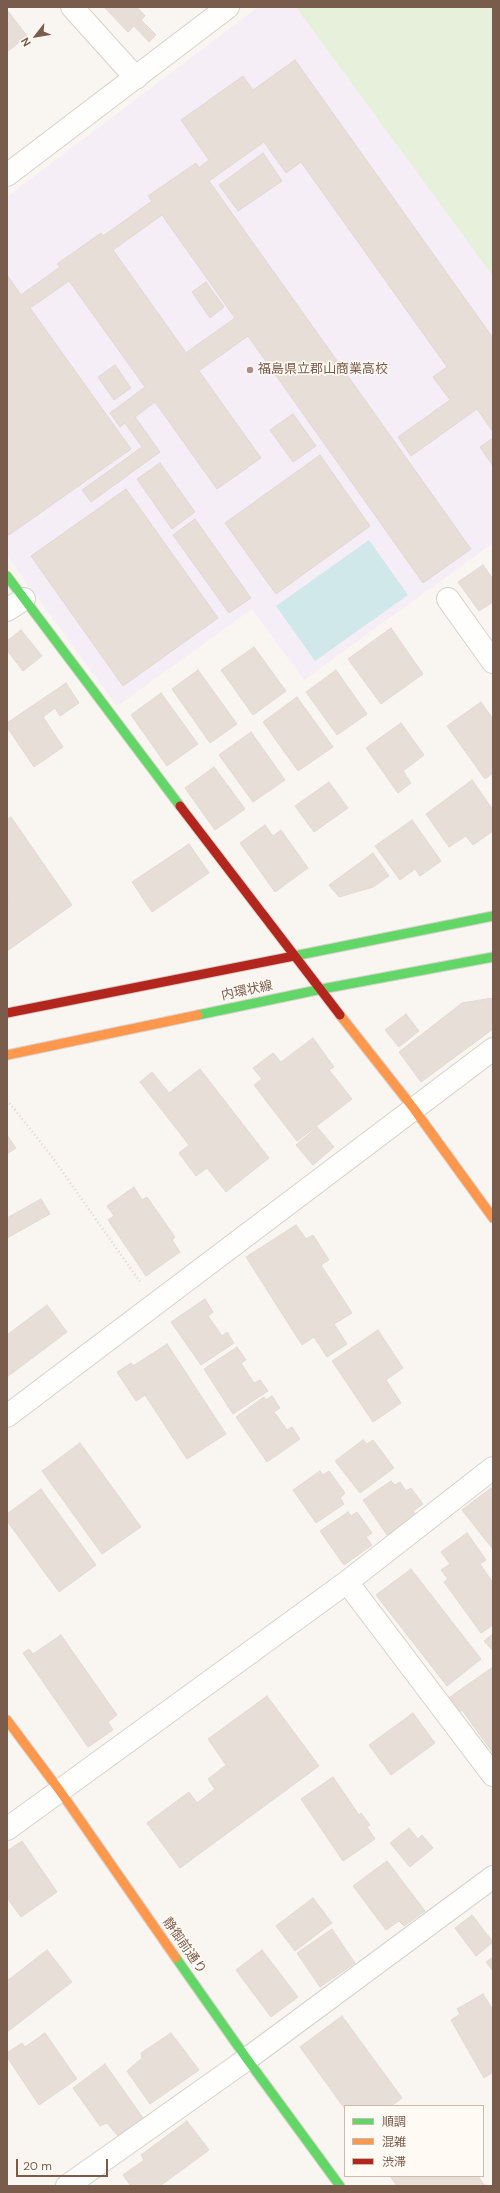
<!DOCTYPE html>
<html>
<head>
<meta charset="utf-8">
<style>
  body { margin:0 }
  #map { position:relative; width:500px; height:2193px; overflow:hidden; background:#f9f5f0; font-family:"DM Sans","Noto Sans JP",sans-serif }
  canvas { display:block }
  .frame { position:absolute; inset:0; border:8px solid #7a5c4d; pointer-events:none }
  .legend { position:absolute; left:344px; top:2105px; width:140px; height:72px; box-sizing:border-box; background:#fffaf3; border:1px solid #cabbb1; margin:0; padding:5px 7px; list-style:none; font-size:12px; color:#7a5c4d }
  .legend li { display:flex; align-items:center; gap:8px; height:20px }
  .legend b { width:20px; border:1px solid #cabbb1 }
  .north { position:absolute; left:16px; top:16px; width:40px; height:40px; -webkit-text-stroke:3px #fffaf3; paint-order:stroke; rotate:239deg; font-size:11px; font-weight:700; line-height:16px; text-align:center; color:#7a5c4d }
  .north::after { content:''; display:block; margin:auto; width:14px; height:18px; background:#7a5c4d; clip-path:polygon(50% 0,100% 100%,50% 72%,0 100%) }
  .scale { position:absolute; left:16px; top:2159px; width:92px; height:18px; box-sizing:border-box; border:2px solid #7a5c4d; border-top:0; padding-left:5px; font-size:12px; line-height:14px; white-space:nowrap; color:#7a5c4d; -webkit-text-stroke:3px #fffaf3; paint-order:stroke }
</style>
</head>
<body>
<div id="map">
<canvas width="500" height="2193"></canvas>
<div class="frame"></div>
<ul class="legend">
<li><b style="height:5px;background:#63d668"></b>順調</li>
<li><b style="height:5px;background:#ff974d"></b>混雑</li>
<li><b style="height:5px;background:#b3261e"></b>渋滞</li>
</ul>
<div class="north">N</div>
<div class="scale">20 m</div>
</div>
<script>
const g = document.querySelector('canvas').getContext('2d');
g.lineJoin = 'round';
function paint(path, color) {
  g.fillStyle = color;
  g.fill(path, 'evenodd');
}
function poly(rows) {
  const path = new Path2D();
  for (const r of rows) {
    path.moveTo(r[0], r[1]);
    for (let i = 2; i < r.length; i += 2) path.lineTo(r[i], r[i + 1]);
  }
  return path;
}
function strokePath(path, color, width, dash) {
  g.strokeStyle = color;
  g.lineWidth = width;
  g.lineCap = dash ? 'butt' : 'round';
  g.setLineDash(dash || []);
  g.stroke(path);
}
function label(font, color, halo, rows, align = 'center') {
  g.font = font + ' "DM Sans","Noto Sans JP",sans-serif';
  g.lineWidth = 3.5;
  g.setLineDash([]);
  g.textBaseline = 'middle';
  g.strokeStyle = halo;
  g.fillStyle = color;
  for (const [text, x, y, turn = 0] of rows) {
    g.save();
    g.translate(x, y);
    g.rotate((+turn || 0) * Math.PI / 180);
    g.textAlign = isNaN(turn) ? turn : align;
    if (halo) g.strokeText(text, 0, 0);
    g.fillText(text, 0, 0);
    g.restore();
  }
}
const education = poly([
  [258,7,493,7,493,543,304,680,252,609,117,706,7,556,7,197]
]);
const green = poly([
  [296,7,493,7,493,276]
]);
const water = poly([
  [369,540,408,595,315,661,276,606]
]);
const building = poly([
  [104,7,137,7,145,16,141,20,156,35,149,42,134,26,128,32,104,7],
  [7,10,27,36,7,52,7,10],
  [295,60,493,338,493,432,477,409,411,456,398,437,450,400,433,377,447,367,301,162,286,173,264,142,209,181,471,549,423,583,248,336,200,370,187,352,235,318,162,215,113,250,261,458,217,489,155,402,135,417,160,452,91,502,82,490,142,447,125,423,120,427,110,413,145,387,69,281,30,308,131,449,9,535,7,532,7,275,21,295,60,267,57,264,101,233,103,236,152,201,148,196,196,163,199,168,209,160,181,120,243,76,253,90,295,60],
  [263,153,282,181,238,211,219,185,263,153],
  [206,282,224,307,210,318,192,292,206,282],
  [115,365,131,388,114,400,98,377,115,365],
  [293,414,316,446,293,462,270,430,293,414],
  [493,438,493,466,480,447,493,438],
  [320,455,370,526,276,594,225,523,320,455],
  [160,463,195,512,172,529,137,479,160,463],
  [126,489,218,618,123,686,31,556,126,489],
  [195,519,251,598,229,613,173,535,195,519],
  [483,565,493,579,493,602,479,611,458,582,483,565],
  [391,628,423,674,381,704,348,659,391,628],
  [21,630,42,656,23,671,7,650,7,641,21,630],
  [254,647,286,691,253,715,221,670,254,647],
  [198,670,237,724,210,743,172,689,198,670],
  [336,670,367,714,337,735,306,692,336,670],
  [66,683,79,703,60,716,55,708,43,717,63,747,34,767,7,727,7,723,66,683],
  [161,693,198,744,167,766,131,715,161,693],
  [297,697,333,747,298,771,263,722,297,697],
  [481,702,493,719,493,773,485,779,447,726,481,702],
  [401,723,424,755,403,771,411,783,398,793,366,748,401,723],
  [251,732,285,780,253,802,219,755,251,732],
  [214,767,245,809,215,830,185,788,214,767],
  [472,780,493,810,493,831,473,845,466,836,449,847,426,814,472,780],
  [329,782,348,808,314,832,295,806,329,782],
  [11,817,72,905,7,951,7,903,9,902,7,898,7,820,11,817],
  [412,820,441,861,420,876,415,869,400,880,375,846,412,820],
  [265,825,273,836,281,830,308,868,275,892,240,843,265,825],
  [189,844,209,873,152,912,132,882,189,844],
  [373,853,389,876,373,887,339,897,329,885,373,853],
  [493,998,493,1029,421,1082,399,1052,462,1003,493,998],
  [406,1014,419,1031,399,1047,385,1030,406,1014],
  [313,1038,334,1067,329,1070,352,1099,297,1141,254,1085,262,1079,253,1068,273,1053,281,1062,313,1038],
  [200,1069,269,1158,226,1192,207,1168,196,1176,179,1153,189,1145,140,1082,152,1072,169,1093,200,1069],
  [317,1127,334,1147,313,1165,296,1145,317,1127],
  [7,1135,16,1148,7,1154,7,1135],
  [134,1187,142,1200,147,1197,175,1237,172,1240,180,1252,146,1276,108,1220,114,1216,107,1206,134,1187],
  [41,1199,50,1214,7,1238,7,1218,41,1199],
  [296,1225,306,1239,313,1235,329,1260,321,1265,352,1313,334,1324,347,1344,327,1357,314,1337,302,1345,246,1257,296,1225],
  [205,1299,213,1312,208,1316,222,1336,227,1332,234,1343,201,1365,171,1322,205,1299],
  [47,1305,67,1332,7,1377,7,1335,47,1305],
  [378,1330,403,1368,386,1380,401,1403,373,1422,332,1361,378,1330],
  [167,1344,226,1434,187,1459,145,1395,136,1401,117,1372,131,1363,133,1366,167,1344],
  [237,1347,246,1360,241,1363,254,1383,260,1380,268,1391,233,1414,204,1369,237,1347],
  [272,1396,280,1408,274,1412,287,1430,292,1427,300,1439,267,1462,236,1417,264,1397,266,1400,272,1396],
  [363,1440,367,1444,373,1440,394,1468,360,1493,335,1461,363,1440],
  [80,1443,141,1527,102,1554,42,1471,80,1443],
  [320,1471,323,1475,329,1471,345,1493,340,1498,344,1504,316,1523,293,1490,320,1471],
  [391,1481,395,1485,400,1482,406,1491,411,1488,423,1504,413,1511,416,1515,387,1535,363,1500,391,1481],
  [491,1488,493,1491,492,1548,462,1510,491,1488],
  [41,1489,96,1565,59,1592,7,1521,7,1514,41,1489],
  [348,1512,351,1516,357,1512,372,1533,366,1537,372,1545,344,1565,320,1531,348,1512],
  [467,1533,486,1560,480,1564,493,1583,493,1625,481,1633,444,1582,448,1579,441,1570,450,1564,441,1552,467,1533],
  [411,1569,481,1659,447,1686,376,1595,411,1569],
  [493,1634,493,1651,484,1641,493,1634],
  [61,1635,117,1715,108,1722,113,1730,88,1747,23,1653,29,1649,33,1654,61,1635],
  [493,1667,493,1753,462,1710,456,1714,447,1699,493,1667],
  [267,1696,319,1766,180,1868,147,1823,189,1792,197,1803,215,1789,208,1779,226,1765,208,1739,267,1696],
  [413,1713,435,1743,391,1775,369,1745,413,1713],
  [333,1777,359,1815,361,1813,370,1825,367,1827,375,1839,343,1861,301,1799,333,1777],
  [409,1828,418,1839,422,1835,433,1848,410,1867,390,1843,409,1828],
  [22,1841,57,1892,21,1917,7,1898,7,1851,22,1841],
  [387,1861,425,1911,404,1926,399,1921,386,1930,353,1886,387,1861],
  [313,1898,332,1923,295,1951,276,1926,313,1898],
  [472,1915,493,1942,476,1956,455,1928,472,1915],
  [332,1929,355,1963,320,1987,297,1953,332,1929],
  [47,1950,72,1982,7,2032,7,1981,47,1950],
  [262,1950,298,1997,271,2017,236,1970,262,1950],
  [493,1957,493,1971,486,1962,493,1957],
  [483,1994,493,2010,493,2072,484,2078,451,2020,460,2014,457,2009,483,1994],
  [342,2016,402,2098,391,2106,345,2106,345,2109,300,2047,342,2016],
  [45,2033,77,2079,39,2105,7,2057,7,2053,22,2043,25,2047,45,2033],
  [171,2033,199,2070,150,2104,127,2071,142,2058,141,2053,171,2033],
  [105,2064,143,2118,118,2136,107,2123,100,2126,73,2088,105,2064],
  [187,2121,209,2150,160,2186,131,2186,123,2175,144,2160,141,2155,187,2121],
  [390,2176,478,2176,485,2186,397,2186,390,2176]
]);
const path = poly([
  [7,1100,50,1154,140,1282]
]);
const street = poly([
  [72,7,136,78],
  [7,175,228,7],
  [448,599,493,662],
  [7,610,24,599],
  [7,1416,493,1049],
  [347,1582,493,1775],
  [7,1829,347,1582,493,1468],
  [67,2186,247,2059,493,1877]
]);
const fast = poly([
  [7,576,180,806],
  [294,956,493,916],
  [198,1015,322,989,493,957],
  [176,1958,247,2059,340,2186]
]);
const slow = poly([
  [340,1015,414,1109,493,1218],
  [7,1055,198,1015],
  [7,1720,60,1791,176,1958]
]);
const jam = poly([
  [180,806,340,1015],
  [7,1013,294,956]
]);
const markers = [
  [250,370,4,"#a69286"]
];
const poiNames = [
  ["福島県立郡山商業高校",258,370]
];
const streetNames = [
  ["内環状線",247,991,-12],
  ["静御前通り",184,1946,55]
];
paint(education, '#f6eef6');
paint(green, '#e7f0db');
paint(water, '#d0e8ea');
paint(building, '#e6ded7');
strokePath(building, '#e2d8d2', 1);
strokePath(street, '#d7d1cb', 24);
strokePath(fast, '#d9d2cb', 11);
strokePath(slow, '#d9d2cb', 11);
strokePath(jam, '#d9d2cb', 11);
strokePath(path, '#dcd5d0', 2.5, [1, 3]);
strokePath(street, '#fefefd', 22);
strokePath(fast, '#63d668', 9);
strokePath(slow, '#ff974d', 9);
strokePath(jam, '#b3261e', 9);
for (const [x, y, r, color] of markers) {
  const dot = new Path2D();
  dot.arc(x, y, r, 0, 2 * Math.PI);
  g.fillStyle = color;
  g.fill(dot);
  strokePath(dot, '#fffaf3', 1.5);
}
label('13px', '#7a5c4d', '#fffaf3', poiNames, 'left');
label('13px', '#7a5c4d', '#fffaf3', streetNames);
</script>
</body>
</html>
